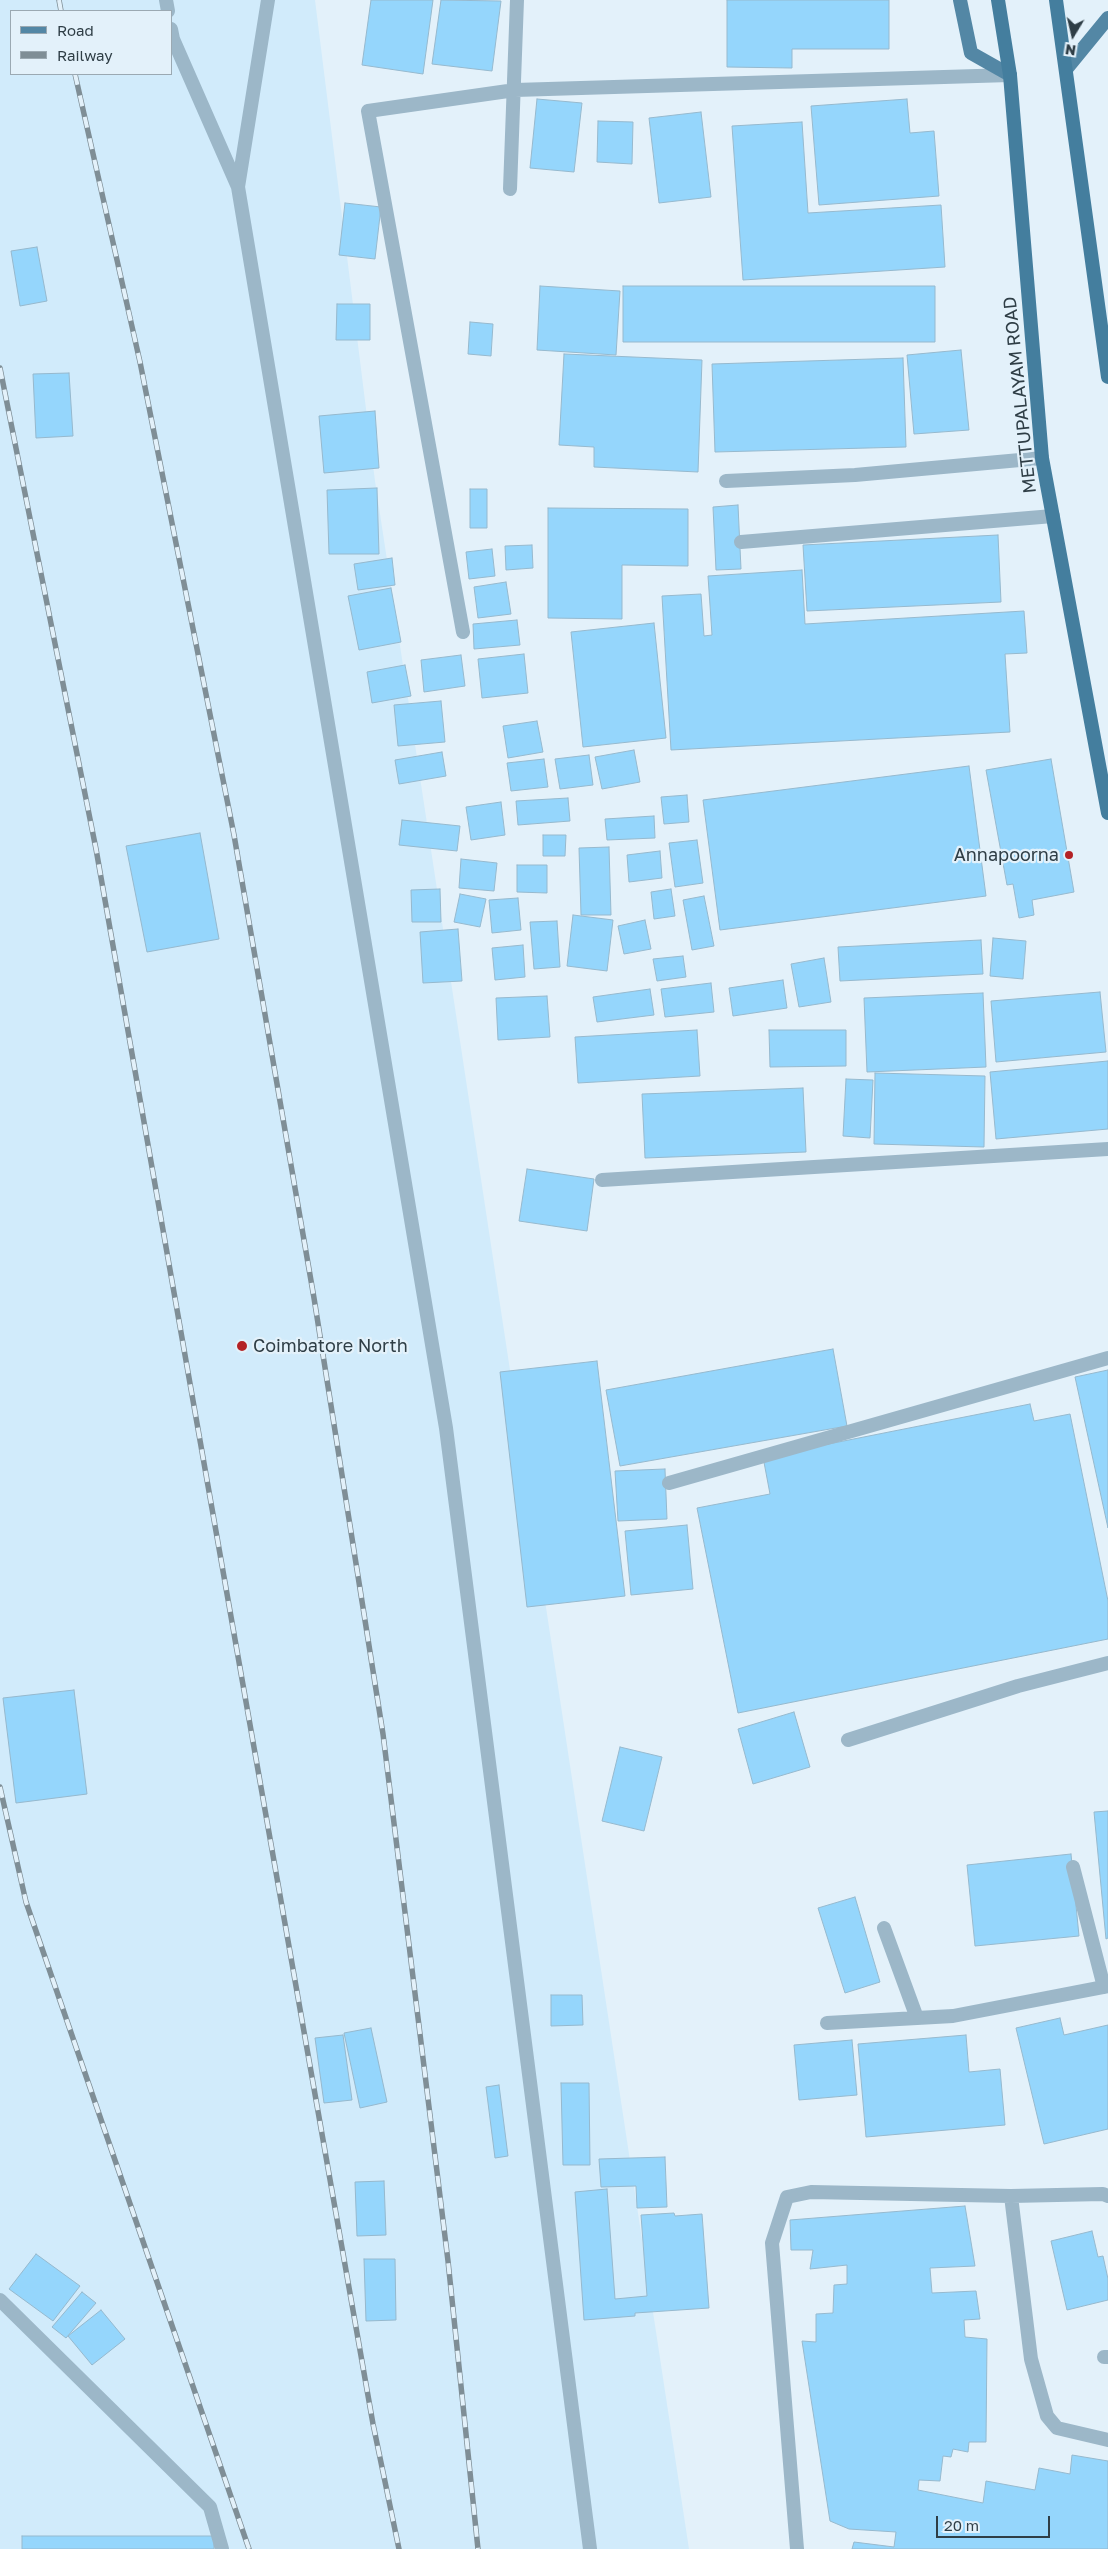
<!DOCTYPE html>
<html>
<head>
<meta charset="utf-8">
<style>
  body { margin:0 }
  #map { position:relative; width:1108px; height:2549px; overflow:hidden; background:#e3f1fa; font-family:"Golos Text",sans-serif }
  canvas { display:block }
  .legend { position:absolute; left:10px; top:10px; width:162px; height:65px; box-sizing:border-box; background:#e3f1fa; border:1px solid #9ba9b2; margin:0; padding:6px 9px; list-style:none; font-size:15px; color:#2f3e46 }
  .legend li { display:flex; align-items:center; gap:10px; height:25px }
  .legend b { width:25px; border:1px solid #9ba9b2 }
  .north { position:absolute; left:1048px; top:10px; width:50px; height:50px; -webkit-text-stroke:4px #e3f1fa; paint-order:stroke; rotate:189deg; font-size:14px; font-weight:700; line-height:20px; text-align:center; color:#2f3e46 }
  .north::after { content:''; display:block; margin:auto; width:18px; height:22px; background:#2f3e46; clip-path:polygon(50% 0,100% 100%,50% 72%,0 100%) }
  .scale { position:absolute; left:936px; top:2516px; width:114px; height:22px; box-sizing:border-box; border:2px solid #2f3e46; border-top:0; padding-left:6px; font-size:15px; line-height:18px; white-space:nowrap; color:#2f3e46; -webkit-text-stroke:4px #e3f1fa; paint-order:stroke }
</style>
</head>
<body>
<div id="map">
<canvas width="1108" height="2549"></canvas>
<ul class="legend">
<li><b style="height:6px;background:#5387a5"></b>Road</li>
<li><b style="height:6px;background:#7f8e96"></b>Railway</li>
</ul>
<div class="north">N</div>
<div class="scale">20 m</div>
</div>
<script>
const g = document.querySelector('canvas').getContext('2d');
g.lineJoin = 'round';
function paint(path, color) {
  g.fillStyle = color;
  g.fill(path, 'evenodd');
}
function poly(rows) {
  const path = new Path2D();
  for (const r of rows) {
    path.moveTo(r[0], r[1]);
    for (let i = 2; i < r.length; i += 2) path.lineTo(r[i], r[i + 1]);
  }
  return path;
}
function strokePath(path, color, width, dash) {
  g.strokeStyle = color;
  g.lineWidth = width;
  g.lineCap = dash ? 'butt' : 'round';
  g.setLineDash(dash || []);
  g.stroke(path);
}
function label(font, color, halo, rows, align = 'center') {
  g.font = font + ' "Golos Text",sans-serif';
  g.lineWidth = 4.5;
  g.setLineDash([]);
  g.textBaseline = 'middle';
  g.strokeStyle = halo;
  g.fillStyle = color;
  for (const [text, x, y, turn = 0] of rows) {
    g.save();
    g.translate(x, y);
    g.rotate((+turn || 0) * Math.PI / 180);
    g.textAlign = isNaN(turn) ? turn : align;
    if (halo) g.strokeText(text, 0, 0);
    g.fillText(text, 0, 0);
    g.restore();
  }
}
const built = poly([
  [0,0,315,0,375,481,689,2549,0,2549],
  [11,11,171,11,171,74,11,74]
]);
const building = poly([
  [371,0,433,0,423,74,362,65,371,0],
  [441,0,501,1,492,71,432,64,441,0],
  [727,0,889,0,889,49,792,49,792,68,727,67,727,0],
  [537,99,582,103,574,172,530,168,537,99],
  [907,99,910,133,934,131,939,196,819,205,811,106,907,99],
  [701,112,711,197,659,203,649,118,701,112],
  [598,121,633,122,632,164,597,162,598,121],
  [802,122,808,213,941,205,945,267,743,280,732,126,802,122],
  [345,203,381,207,375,259,339,255,345,203],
  [37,247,47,301,20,306,11,251,37,247],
  [540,286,620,291,616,355,537,350,540,286],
  [623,286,935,286,935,342,623,342,623,286],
  [337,304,370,304,370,340,336,340,337,304],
  [470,322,493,324,491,356,468,354,470,322],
  [961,350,969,430,914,434,907,355,961,350],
  [564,354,702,360,698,472,594,467,594,447,559,445,564,354],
  [903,358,906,447,715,452,712,364,903,358],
  [69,373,73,436,36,438,33,374,69,373],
  [375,411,379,468,324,473,319,416,375,411],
  [377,488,379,554,329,554,327,490,377,488],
  [470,489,487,489,487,528,470,528,470,489],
  [738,505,741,569,716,570,713,507,738,505],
  [548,508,688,509,688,566,622,565,622,619,548,618,548,508],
  [998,535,1001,602,807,611,803,545,998,535],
  [532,545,533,568,506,570,505,546,532,545],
  [492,549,495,576,469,579,466,552,492,549],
  [392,558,395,585,358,590,354,564,392,558],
  [802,570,805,624,1024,611,1027,653,1005,654,1010,732,671,750,662,596,701,594,704,636,712,635,708,576,802,570],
  [506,582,511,614,478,618,474,587,506,582],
  [391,588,401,642,359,650,348,596,391,588],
  [517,620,520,645,474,649,473,624,517,620],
  [654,623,666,738,583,747,571,632,654,623],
  [524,654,528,693,482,698,478,659,524,654],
  [461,655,465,686,424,692,421,660,461,655],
  [405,665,411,696,372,703,367,672,405,665],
  [441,701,445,742,398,746,394,705,441,701],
  [537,721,543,752,508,758,503,726,537,721],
  [634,750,640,782,602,789,595,757,634,750],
  [442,752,446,776,399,784,395,760,442,752],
  [589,755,593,785,560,789,555,759,589,755],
  [544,759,548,787,511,791,507,763,544,759],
  [1051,759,1074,892,1032,900,1034,915,1019,918,1013,884,1007,885,986,770,1051,759],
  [969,766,986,896,720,930,703,800,969,766],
  [687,795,689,822,664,824,661,797,687,795],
  [568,798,570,821,518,825,516,801,568,798],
  [501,802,505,835,471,840,466,807,501,802],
  [654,816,655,838,607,840,605,819,654,816],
  [402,820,460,826,457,851,399,845,402,820],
  [200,833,219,939,147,952,126,846,200,833],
  [543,835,566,835,565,856,543,856,543,835],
  [697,840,703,883,675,887,669,843,697,840],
  [609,847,611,915,581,915,579,848,609,847],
  [660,851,662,878,629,882,627,855,660,851],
  [461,859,497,863,494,891,459,888,461,859],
  [517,865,547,865,547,893,517,892,517,865],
  [440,889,441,922,412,922,411,890,440,889],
  [671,889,675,916,654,919,651,892,671,889],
  [460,894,486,899,480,927,454,922,460,894],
  [704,896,714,946,692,950,683,900,704,896],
  [518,898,521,930,492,933,489,900,518,898],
  [573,915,613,920,607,971,567,966,573,915],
  [645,920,651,949,624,954,618,926,645,920],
  [557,921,560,967,534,969,530,922,557,921],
  [458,929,462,981,423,983,420,932,458,929],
  [993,938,1026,941,1023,979,990,976,993,938],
  [981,940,983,974,840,981,838,947,981,940],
  [523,945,525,977,495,980,492,948,523,945],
  [683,956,686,977,657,981,653,959,683,956],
  [824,958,831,1002,799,1007,791,964,824,958],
  [783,980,787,1008,733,1016,729,988,783,980],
  [711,983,714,1012,665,1017,661,989,711,983],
  [650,989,654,1015,597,1022,593,997,650,989],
  [1100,992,1106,1052,996,1062,991,1001,1100,992],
  [983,993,986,1067,867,1072,864,998,983,993],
  [547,996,550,1037,498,1040,496,998,547,996],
  [697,1030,700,1076,578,1083,575,1037,697,1030],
  [769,1030,846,1030,846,1066,770,1067,769,1030],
  [1108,1061,1108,1129,996,1139,990,1072,1108,1061],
  [875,1073,985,1076,984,1147,874,1144,875,1073],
  [846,1079,873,1080,870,1138,843,1136,846,1079],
  [803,1088,806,1152,645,1158,642,1094,803,1088],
  [527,1169,594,1179,587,1231,519,1221,527,1169],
  [833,1349,847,1426,620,1466,606,1390,833,1349],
  [597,1361,625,1596,527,1607,500,1372,597,1361],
  [1108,1370,1108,1528,1075,1377,1108,1370],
  [1030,1404,1034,1421,1070,1414,1108,1601,1108,1639,738,1713,697,1508,770,1494,763,1457,1030,1404],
  [665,1469,667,1519,618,1521,615,1471,665,1469],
  [687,1525,693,1589,631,1595,625,1531,687,1525],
  [74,1690,87,1794,16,1803,3,1698,74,1690],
  [794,1712,810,1767,753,1784,738,1729,794,1712],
  [620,1747,662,1757,644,1831,602,1821,620,1747],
  [1108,1811,1108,1938,1106,1939,1094,1812,1108,1811],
  [1071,1854,1079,1936,975,1946,967,1865,1071,1854],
  [855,1897,880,1982,845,1993,818,1908,855,1897],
  [551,1995,582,1995,583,2025,551,2026,551,1995],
  [1060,2018,1064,2035,1108,2025,1108,2129,1044,2144,1016,2028,1060,2018],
  [371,2028,387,2102,360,2108,344,2033,371,2028],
  [343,2035,352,2100,324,2103,315,2038,343,2035],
  [966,2035,969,2072,1000,2069,1005,2125,866,2137,858,2044,966,2035],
  [852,2040,857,2095,799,2100,794,2045,852,2040],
  [561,2083,589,2083,590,2165,563,2165,561,2083],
  [499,2085,508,2156,495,2158,486,2087,499,2085],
  [665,2157,667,2207,637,2208,636,2186,601,2187,599,2159,665,2157],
  [384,2181,386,2235,357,2236,355,2182,384,2181],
  [607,2189,615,2299,647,2296,641,2215,674,2213,675,2216,702,2214,709,2308,635,2313,635,2316,584,2320,575,2192,607,2189],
  [965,2206,975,2266,930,2268,932,2293,976,2291,980,2319,964,2320,965,2337,987,2339,986,2442,969,2442,968,2452,953,2449,951,2457,943,2456,940,2481,919,2480,918,2490,983,2503,986,2481,1035,2490,1039,2468,1070,2474,1072,2455,1108,2461,1108,2549,852,2549,854,2542,894,2547,896,2532,849,2529,830,2521,802,2341,816,2342,816,2314,833,2313,834,2285,847,2284,847,2265,810,2269,813,2250,791,2250,790,2220,965,2206],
  [1092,2231,1098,2257,1103,2256,1108,2279,1108,2300,1067,2310,1051,2241,1092,2231],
  [36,2254,80,2286,53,2321,9,2289,36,2254],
  [364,2259,395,2259,396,2320,366,2321,364,2259],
  [82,2292,96,2303,66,2338,52,2327,82,2292],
  [101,2310,125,2339,92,2365,68,2336,101,2310],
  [22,2536,214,2536,214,2549,22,2549,22,2536]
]);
const service = poly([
  [510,189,517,0],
  [726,481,855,475,1042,458],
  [741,542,1053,516],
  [463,632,368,111,515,90,1010,75],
  [669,1483,1108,1358],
  [848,1740,1018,1686,1108,1663],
  [1073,1867,1104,1987],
  [884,1928,917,2018],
  [827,2023,953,2016,1108,1986],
  [1011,2196,1031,2359,1047,2416,1057,2428,1108,2440],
  [0,2300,210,2507,222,2549],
  [1104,2357,1108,2357],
  [797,2549,772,2243,787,2197,811,2192,1011,2196,1103,2194,1108,2196]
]);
const minor = poly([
  [166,0,168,11],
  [171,29,173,39,238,187,446,1428,590,2549],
  [238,187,268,0],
  [602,1180,1108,1149]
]);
const primary = poly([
  [960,0,971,53,1010,75],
  [1067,68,1108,18]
]);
const trunk = poly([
  [998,0,1010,75,1042,458,1108,813],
  [1056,0,1108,377]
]);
const rail = poly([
  [59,0,61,11],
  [75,74,140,362,234,835,314,1298,383,1734,448,2261,478,2549],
  [0,368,96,849,373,2424,399,2549],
  [0,1787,26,1902,249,2549]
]);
const markers = [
  [1069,855,5,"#b32225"],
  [242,1346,6,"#b32225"]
];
const streetNames = [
  ["METTUPALAYAM ROAD",1020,395,-96]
];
const poiNames = [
  ["Annapoorna",1059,855],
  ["Coimbatore North",253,1346,"left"]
];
paint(built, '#d1ebfb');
paint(building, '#95d6fc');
strokePath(building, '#96b9ce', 1);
strokePath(service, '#9cb7c8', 14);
strokePath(minor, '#9cb7c8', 14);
strokePath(primary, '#5387a5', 14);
strokePath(trunk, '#447e9e', 14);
strokePath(rail, '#7f8e96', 5.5);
strokePath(rail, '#e3f1fa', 4, [11]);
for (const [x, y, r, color] of markers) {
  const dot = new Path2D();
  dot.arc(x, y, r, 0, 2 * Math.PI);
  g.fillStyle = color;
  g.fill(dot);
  strokePath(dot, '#e3f1fa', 2);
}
label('18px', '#2f3e46', '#e3f1fa', streetNames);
label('18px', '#2f3e46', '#e3f1fa', poiNames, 'right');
</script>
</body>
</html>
